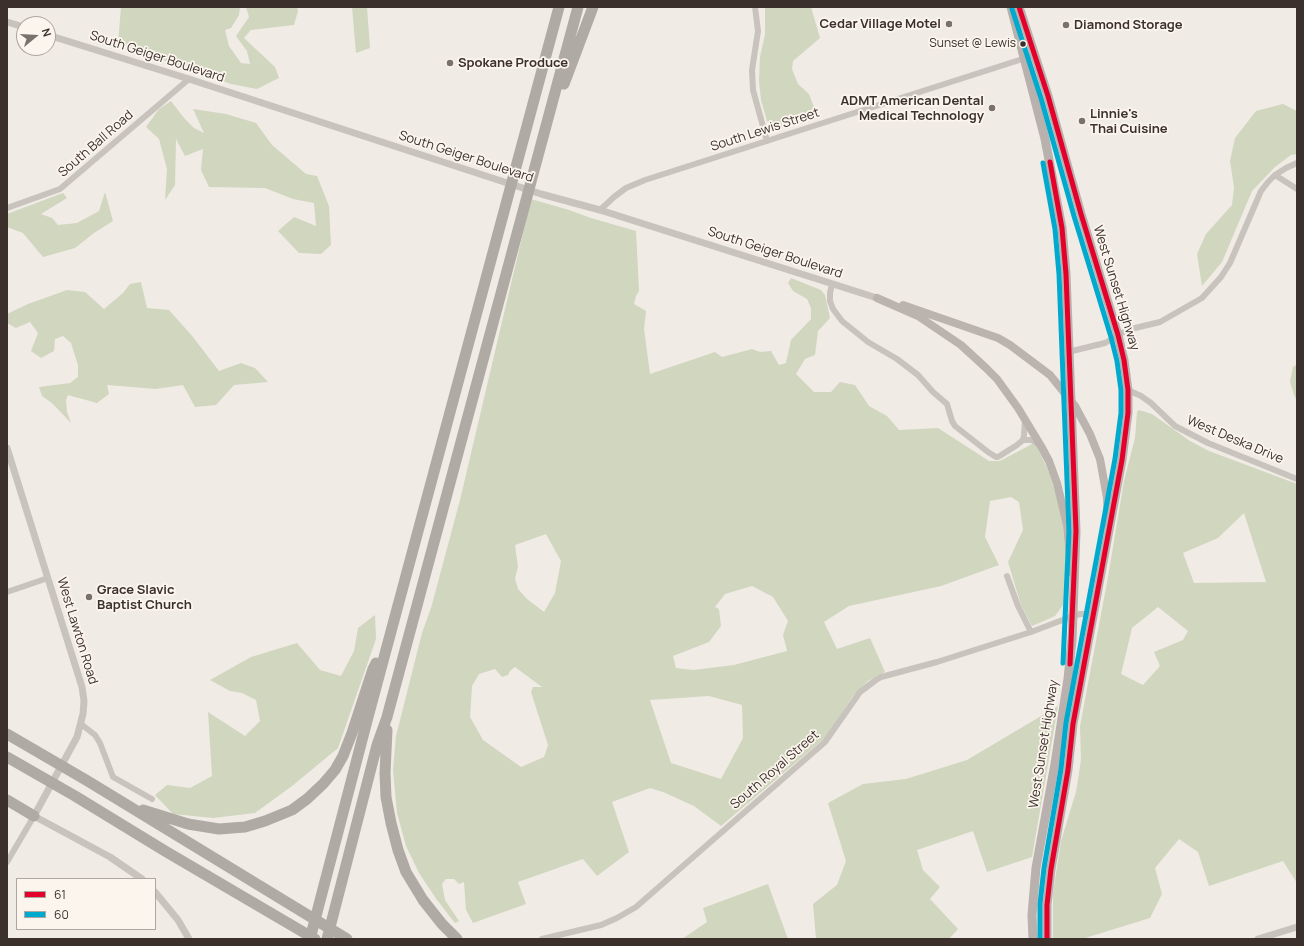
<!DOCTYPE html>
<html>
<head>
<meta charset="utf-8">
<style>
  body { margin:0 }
  #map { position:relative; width:1304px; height:946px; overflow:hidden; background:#f0ebe5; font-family:Manrope,sans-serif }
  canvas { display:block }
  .frame { position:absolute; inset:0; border:8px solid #3b302b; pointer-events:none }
  .legend { position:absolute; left:16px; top:878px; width:140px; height:52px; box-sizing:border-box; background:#fbf5ee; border:1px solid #aea6a0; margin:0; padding:5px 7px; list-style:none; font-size:12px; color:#3b302b }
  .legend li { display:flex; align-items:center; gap:8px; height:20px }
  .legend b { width:20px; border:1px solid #aea6a0 }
  .north { position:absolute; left:16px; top:16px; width:40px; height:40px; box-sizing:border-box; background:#fbf5ee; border:1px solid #aea6a0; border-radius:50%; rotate:72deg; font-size:11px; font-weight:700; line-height:16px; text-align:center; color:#3b302b }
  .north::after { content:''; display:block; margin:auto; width:14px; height:18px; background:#7a716c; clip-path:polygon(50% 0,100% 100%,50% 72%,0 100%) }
</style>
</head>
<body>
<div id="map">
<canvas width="1304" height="946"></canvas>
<div class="frame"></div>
<ul class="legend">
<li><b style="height:5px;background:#e4002b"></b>61</li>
<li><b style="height:5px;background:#00a9ce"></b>60</li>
</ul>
<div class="north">N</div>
</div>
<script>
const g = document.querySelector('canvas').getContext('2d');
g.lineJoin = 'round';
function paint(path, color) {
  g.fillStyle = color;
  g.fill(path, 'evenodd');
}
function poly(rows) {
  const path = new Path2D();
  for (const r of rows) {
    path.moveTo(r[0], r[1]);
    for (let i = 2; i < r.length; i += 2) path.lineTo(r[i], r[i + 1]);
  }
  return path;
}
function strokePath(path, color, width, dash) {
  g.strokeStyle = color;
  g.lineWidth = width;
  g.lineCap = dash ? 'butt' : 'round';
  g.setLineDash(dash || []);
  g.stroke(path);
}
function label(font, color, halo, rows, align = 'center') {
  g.font = font + ' Manrope,sans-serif';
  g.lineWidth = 3.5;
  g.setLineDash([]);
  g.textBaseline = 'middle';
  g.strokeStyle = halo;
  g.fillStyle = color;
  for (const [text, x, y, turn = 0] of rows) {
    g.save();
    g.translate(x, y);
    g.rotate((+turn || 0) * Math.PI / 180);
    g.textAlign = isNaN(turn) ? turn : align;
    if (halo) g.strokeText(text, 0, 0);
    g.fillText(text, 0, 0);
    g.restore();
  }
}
const green = poly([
  [121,7,240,7,239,15,231,28,225,30,229,46,241,63,250,64,247,51,236,36,249,17,246,7,297,7,298,11,294,25,251,30,244,38,275,67,279,78,257,89,231,84,118,44],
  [352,7,367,7,370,48,356,53],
  [765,7,811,7,820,38,793,61,792,69,798,84,809,94,815,110,809,118,775,130,767,121,761,100,759,81,760,57,765,34],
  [171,101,184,118,194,128,204,133,193,109,226,114,256,123,272,145,306,174,317,176,329,206,331,245,321,254,299,253,278,231,294,217,316,226,314,203,293,199,265,188,209,187,201,170,203,149,185,156,176,139,175,185,165,200,167,169,159,139,146,127,159,109],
  [1283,104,1297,111,1297,154,1291,155,1275,167,1252,191,1222,262,1202,286,1197,254,1206,234,1232,205,1234,187,1230,161,1235,138,1256,111],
  [105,192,113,221,94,233,75,248,43,257,23,233,7,227,7,214,63,193,67,198,41,214,52,218,58,225,77,223,99,211],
  [531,199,569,210,591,218,636,231,639,291,636,296,634,304,646,311,644,329,650,374,715,352,722,357,752,349,760,352,771,351,779,365,786,363,791,340,811,319,811,308,807,299,793,291,788,283,791,278,821,290,825,295,830,318,818,331,815,355,805,359,796,374,814,392,831,392,840,382,855,385,869,406,887,416,899,430,938,428,989,461,1000,461,1032,444,1037,446,1051,477,1062,514,1068,585,1063,605,1055,616,1032,626,1021,605,1008,562,1023,530,1019,502,1011,497,990,501,985,537,999,565,941,586,849,606,824,622,837,649,870,638,885,672,868,681,853,696,826,737,721,826,694,806,663,792,650,788,612,802,629,852,597,876,583,859,518,882,526,904,473,923,466,910,464,882,459,884,454,879,446,879,442,884,445,900,459,921,455,923,437,900,419,873,406,846,397,813,393,770,396,736,422,633,431,608,460,500],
  [546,534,561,561,555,593,544,612,527,599,518,589,515,578,518,567,515,545],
  [752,586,773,597,788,621,783,635,787,651,734,665,693,670,676,668,673,656,709,642,721,626,719,609,715,607,725,594],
  [515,667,542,687,533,687,531,692,548,745,544,757,521,767,483,740,470,717,472,686,479,674,495,669,502,677,508,675,510,671],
  [709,696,742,705,743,738,721,779,671,763,650,700],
  [141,282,147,308,169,310,193,337,219,371,241,363,255,368,268,382,234,385,216,405,195,407,183,385,156,389,107,385,109,394,97,403,68,395,66,400,67,412,71,423,52,403,42,396,39,387,70,383,78,377,78,365,71,343,63,336,55,339,54,351,41,358,31,351,38,333,30,322,16,328,7,323,7,314,28,304,67,290,85,292,104,309,123,293,130,284],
  [1297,364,1297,401,1294,395,1290,382,1293,367],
  [1139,410,1152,414,1190,441,1209,451,1297,484,1297,883,1283,861,1209,886,1198,852,1179,839,1155,868,1162,894,1150,918,1082,939,1053,939,1053,893,1061,841,1076,792,1081,760,1080,726,1108,577,1124,481,1135,438,1137,412],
  [1244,513,1266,582,1194,583,1183,553,1218,538],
  [1158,607,1188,631,1183,640,1154,652,1160,666,1143,685,1121,674,1132,628],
  [375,615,376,639,338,748,292,786,255,813,213,818,173,814,155,795,167,785,190,788,212,776,208,712,245,736,260,721,256,700,242,693,230,691,210,680,251,657,297,643,320,670,341,676,354,651,358,628],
  [1058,706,1032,857,987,872,973,831,917,850,923,870,940,887,930,899,958,929,949,939,816,939,813,904,837,885,846,861,828,803,863,784,906,779,967,760],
  [768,884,788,939,682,939,707,922,703,908]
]);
const minor = poly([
  [755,7,758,31,752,70,753,90,767,141],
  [1275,175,1297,189],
  [7,208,60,189,189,79],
  [600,210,614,197,626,188,645,180,1035,55],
  [832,284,830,293,830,301,833,309,842,321,868,342,897,359,918,375,933,392,947,404,952,421,955,426,988,452,996,457,998,457,1017,445,1023,440,1024,435,1025,421],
  [1068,352,1105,343,1127,330,1160,322,1202,298,1221,277,1230,263,1261,191,1268,182,1275,175,1286,168,1297,163],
  [1128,390,1141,396,1151,403,1175,426,1208,443,1297,479],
  [1023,440,1032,440,1039,445],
  [1007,576,1018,606,1031,632],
  [7,592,48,578],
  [81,724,95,735,100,743,113,777,152,799],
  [7,862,34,816],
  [542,939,601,925,617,918,636,907,825,742,860,692,876,680,881,677,937,662,1031,632,1073,616,1080,614,1094,614]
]);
const tertiary = poly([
  [7,22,24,27],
  [48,35,189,79,541,194,600,210,877,298],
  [7,448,82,687,84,701,83,714,77,737,34,816,110,857,142,879],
  [155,892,178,920,189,939],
  [1258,939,1297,927]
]);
const secondary = poly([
  [877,298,918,316,961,345,986,368,997,379,1018,408,1041,446,1049,461,1057,483,1067,525,1071,572],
  [903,305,998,338,1010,345,1050,375,1075,406,1090,434,1100,459,1107,498,1108,523]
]);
const primary = poly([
  [1011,7,1045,139,1062,228,1066,274,1076,531,1072,640,1068,679,1055,764,1036,868,1032,915,1033,939],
  [1019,7,1048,96,1081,214,1118,335,1124,360,1128,390,1128,413,1122,460,1073,724,1068,770,1051,869,1047,905,1047,939]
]);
const motorway = poly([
  [564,84,593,7],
  [387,730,385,773,386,797,391,823,398,850,406,872,423,900,442,924,457,939],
  [7,734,86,780,347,939],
  [7,757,75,796,165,851,315,939],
  [7,800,34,816],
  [143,810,188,824,219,829,245,827,265,821,292,810,307,799,323,784,335,770,343,756,352,733,373,669,376,663],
  [310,939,368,717,559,7],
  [327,939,377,745,387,717,578,7]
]);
const bus1 = poly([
  [1019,7,1048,96,1081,214,1118,335,1124,360,1128,390,1128,413,1122,460,1073,724,1068,770,1051,869,1047,905,1047,939],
  [1050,162,1062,228,1066,274,1076,531,1070,664]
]);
const bus2 = poly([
  [1012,9,1041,98,1074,216,1111,337,1117,361,1121,390,1121,413,1115,459,1066,723,1061,769,1044,868,1040,904,1040,939],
  [1043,163,1055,229,1059,274,1069,531,1063,663]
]);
const markers = [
  [949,24,4,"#7a716c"],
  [1066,25,4,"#7a716c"],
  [1023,44,3.5,"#3b302b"],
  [450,63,4,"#7a716c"],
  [992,108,4,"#7a716c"],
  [1082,121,4,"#7a716c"],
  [89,597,4,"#7a716c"]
];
const busNames = [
  ["Sunset @ Lewis",1016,44]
];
const poiNames = [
  ["Cedar Village Motel",941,24,"right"],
  ["Diamond Storage",1074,25],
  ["Spokane Produce",458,63],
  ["ADMT American Dental",984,101,"right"],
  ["Medical Technology",984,116,"right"],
  ["Linnie's",1090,114],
  ["Thai Cuisine",1090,129],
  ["Grace Slavic",97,590],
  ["Baptist Church",97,605]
];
const streetNames = [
  ["South Geiger Boulevard",157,57,18],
  ["South Lewis Street",765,130,-18],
  ["South Ball Road",96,144,-41],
  ["South Geiger Boulevard",466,157,18],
  ["South Geiger Boulevard",775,253,18],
  ["West Sunset Highway",1116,288,73],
  ["West Deska Drive",1235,440,23],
  ["West Lawton Road",77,631,73],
  ["West Sunset Highway",1044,744,-81],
  ["South Royal Street",775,770,-41]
];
paint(green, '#d1d6bf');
strokePath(minor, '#c9c3be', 6);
strokePath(tertiary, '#c9c3be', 7);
strokePath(secondary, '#bab3ae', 8);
strokePath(primary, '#b8b1ad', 9);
strokePath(motorway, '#afaaa4', 11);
strokePath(bus1, '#e4002b', 5);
strokePath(bus2, '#00a9ce', 5);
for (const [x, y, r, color] of markers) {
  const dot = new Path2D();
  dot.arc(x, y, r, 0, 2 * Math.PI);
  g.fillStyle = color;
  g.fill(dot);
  strokePath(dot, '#fbf5ee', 1.5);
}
label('12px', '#3b302b', '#fbf5ee', busNames, 'right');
label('bold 13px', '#3b302b', '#fbf5ee', poiNames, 'left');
label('13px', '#3b302b', '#fbf5ee', streetNames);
</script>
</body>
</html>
